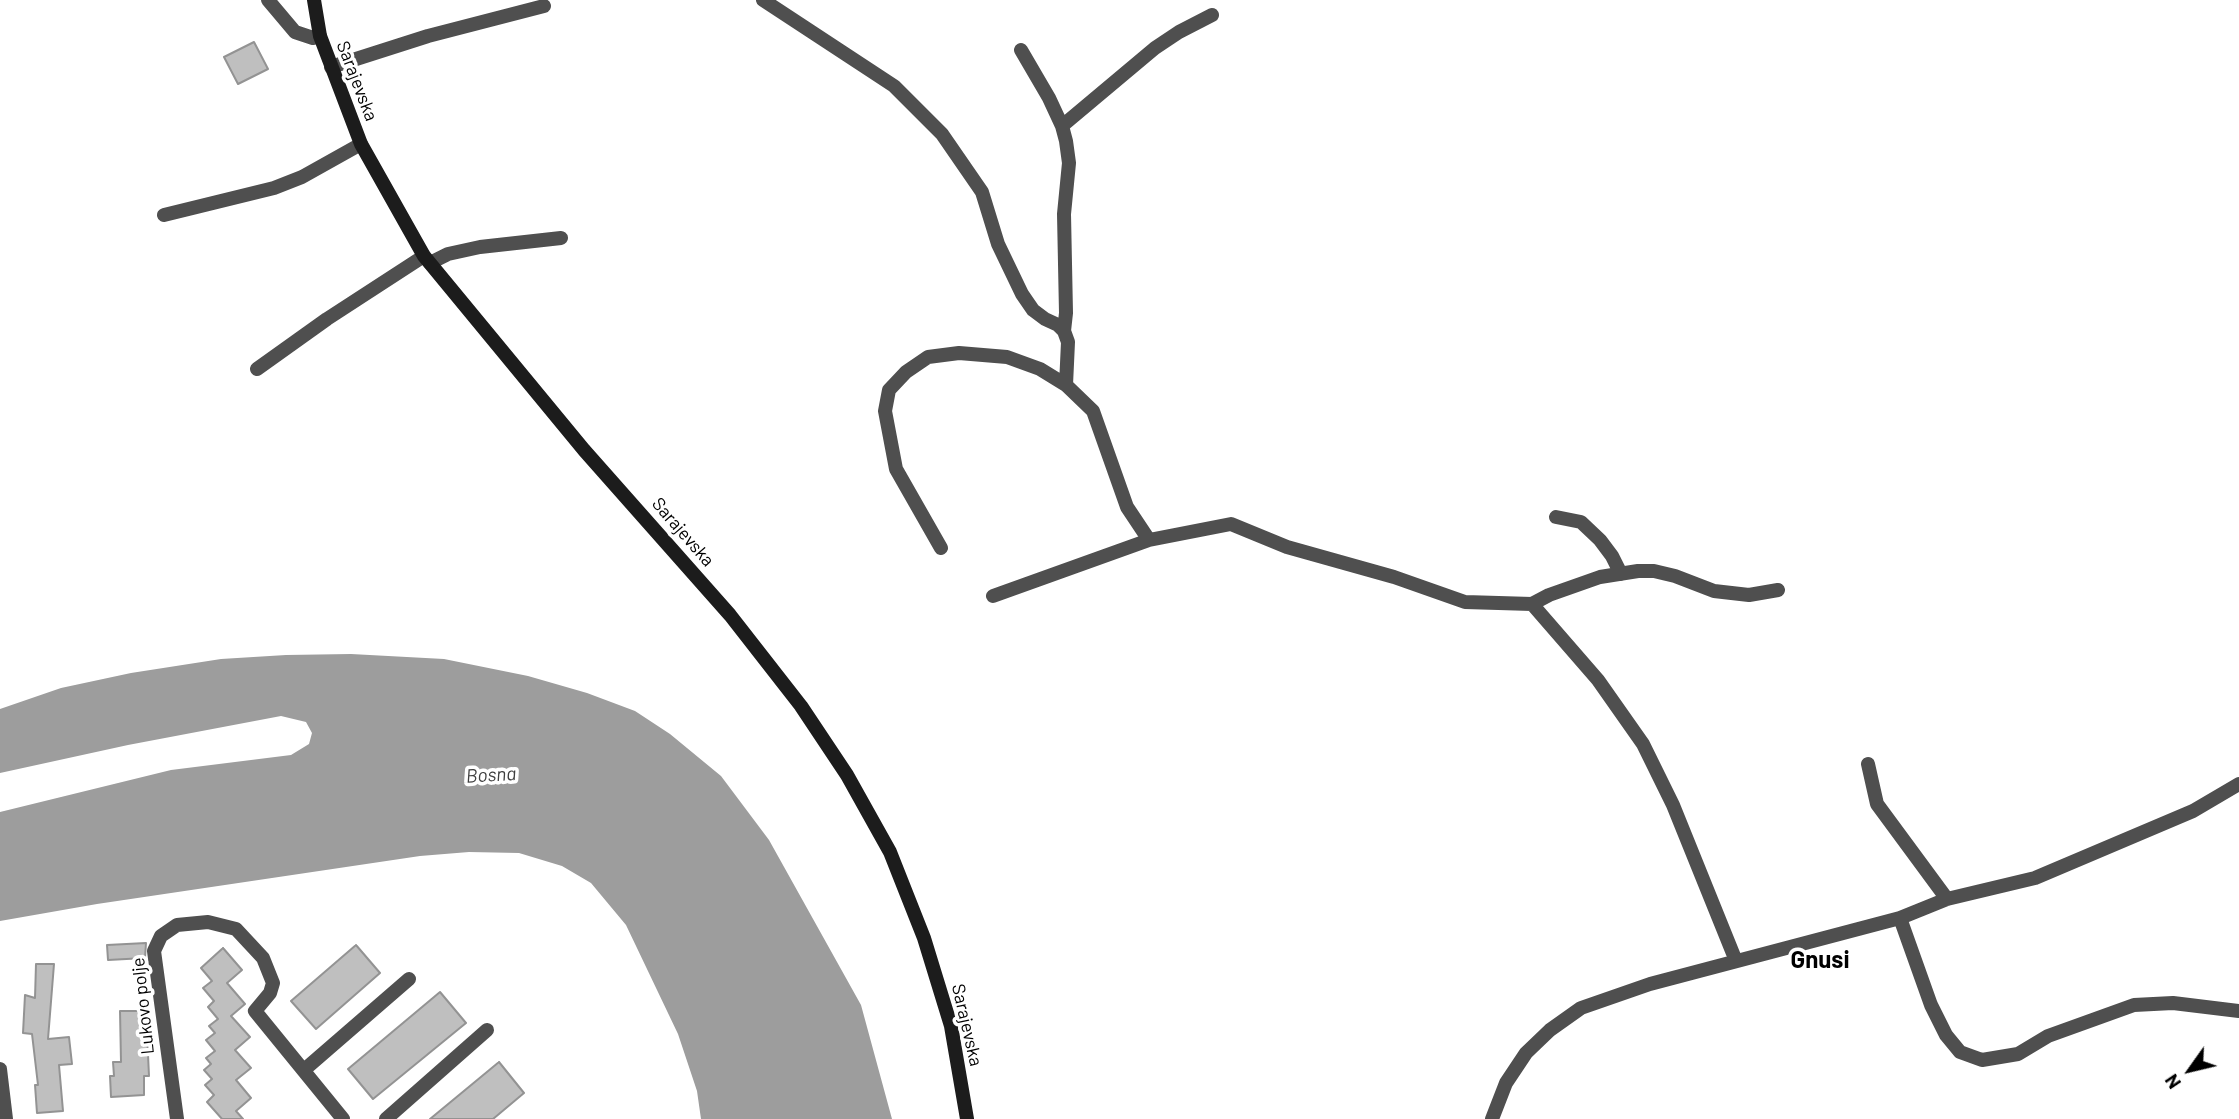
<!DOCTYPE html>
<html>
<head>
<meta charset="utf-8">
<style>
  body { margin:0 }
  #map { position:relative; width:2239px; height:1119px; overflow:hidden; background:#fff; font-family:Barlow,sans-serif }
  canvas { display:block }
  .north { position:absolute; left:2155px; top:1035px; width:70px; height:70px; -webkit-text-stroke:5px #fff; paint-order:stroke; rotate:236deg; font-size:19px; font-weight:700; line-height:28px; text-align:center; color:#000 }
  .north::after { content:''; display:block; margin:auto; width:24px; height:32px; background:#000; clip-path:polygon(50% 0,100% 100%,50% 72%,0 100%) }
</style>
</head>
<body>
<div id="map">
<canvas width="2239" height="1119"></canvas>
<div class="north">N</div>
</div>
<script>
const g = document.querySelector('canvas').getContext('2d');
g.lineJoin = 'round';
function paint(path, color) {
  g.fillStyle = color;
  g.fill(path, 'evenodd');
}
function poly(rows) {
  const path = new Path2D();
  for (const r of rows) {
    path.moveTo(r[0], r[1]);
    for (let i = 2; i < r.length; i += 2) path.lineTo(r[i], r[i + 1]);
  }
  return path;
}
function strokePath(path, color, width, dash) {
  g.strokeStyle = color;
  g.lineWidth = width;
  g.lineCap = dash ? 'butt' : 'round';
  g.setLineDash(dash || []);
  g.stroke(path);
}
function label(font, color, halo, rows, align = 'center') {
  g.font = font + ' Barlow,sans-serif';
  g.lineWidth = 7;
  g.setLineDash([]);
  g.textBaseline = 'middle';
  g.strokeStyle = halo;
  g.fillStyle = color;
  for (const [text, x, y, turn = 0] of rows) {
    g.save();
    g.translate(x, y);
    g.rotate((+turn || 0) * Math.PI / 180);
    g.textAlign = isNaN(turn) ? turn : align;
    if (halo) g.strokeText(text, 0, 0);
    g.fillText(text, 0, 0);
    g.restore();
  }
}
const water = poly([
  [351,654,444,659,528,676,587,693,635,711,670,734,721,776,769,840,861,1005,892,1119,701,1119,697,1091,678,1034,626,925,591,883,562,866,519,853,469,852,420,856,97,904,0,921,0,812,171,770,291,755,309,744,312,733,306,722,281,716,128,745,0,773,0,709,61,688,131,673,221,659,286,655]
]);
const building = poly([
  [254,42,268,69,238,84,224,57,254,42],
  [146,943,145,958,108,960,107,945,146,943],
  [356,945,380,973,316,1029,291,1001,356,945],
  [223,948,242,970,227,983,245,1004,231,1016,250,1037,235,1050,251,1068,236,1080,251,1098,236,1111,243,1119,222,1119,207,1102,214,1095,205,1085,212,1079,204,1070,211,1064,206,1058,215,1051,206,1040,215,1033,209,1026,218,1019,208,1007,214,1001,203,988,212,981,201,968,223,948],
  [36,964,54,964,48,1039,69,1037,72,1064,59,1065,63,1111,37,1113,35,1085,38,1085,32,1034,23,1033,25,995,35,998,36,964],
  [440,992,466,1023,373,1099,348,1069,440,992],
  [120,1011,146,1011,149,1076,144,1076,144,1095,111,1097,110,1076,114,1076,113,1062,121,1062,120,1011],
  [499,1062,524,1093,493,1119,430,1119,499,1062]
]);
const minor = poly([
  [268,0,295,32,313,38,320,36],
  [763,0,894,86,942,134,982,192,998,244,1022,294,1033,310,1045,319,1058,325,1064,331,1068,342,1066,385,1093,411,1127,507,1149,540,1231,524,1287,547,1394,577,1465,602,1532,604,1598,680,1643,744,1673,805,1736,961],
  [1021,50,1049,98,1062,126,1066,141,1069,163,1064,214,1066,313,1064,331],
  [331,67,428,36,544,6],
  [1062,126,1155,48,1179,32,1212,15],
  [164,215,274,188,302,177,361,144],
  [430,263,448,254,480,247,561,238],
  [257,369,327,319,424,256],
  [1556,517,1581,522,1600,540,1612,556,1621,574],
  [941,548,896,469,885,411,889,390,906,372,928,357,959,353,1007,357,1040,369,1066,385],
  [993,596,1149,540],
  [1532,604,1549,595,1600,577,1638,571,1654,571,1675,576,1714,591,1749,595,1778,590],
  [1868,764,1877,804,1947,899],
  [2239,784,2193,811,2035,878,1947,899,1900,918,1931,1005,1946,1035,1960,1052,1982,1060,2018,1054,2048,1036,2134,1005,2173,1003,2239,1011],
  [0,1069,6,1119],
  [304,1070,409,979],
  [177,1119,154,951,161,936,177,925,208,922,236,929,263,958,273,983,270,993,255,1011,343,1119],
  [386,1119,487,1030],
  [1492,1119,1506,1083,1526,1053,1550,1030,1581,1008,1650,984,1900,918]
]);
const secondary = poly([
  [314,0,320,36,361,144,424,256,584,450,730,615,801,706,847,775,890,852,924,938,951,1026,967,1119]
]);
const streetNames = [
  ["Sarajevska",357,81,69],
  ["Sarajevska",683,532,49],
  ["Lukovo polje",143,1006,-96],
  ["Sarajevska",967,1025,77]
];
const waterNames = [
  ["Bosna",491,775,-3]
];
const districtNames = [
  ["Gnusi",1820,960]
];
paint(water, '#9d9d9d');
paint(building, '#bfbfbf');
strokePath(building, '#939393', 2);
strokePath(minor, '#4f4f4f', 14);
strokePath(secondary, '#1c1c1c', 14);
label('18px', '#000', '#fff', streetNames);
label('italic 19px', '#3e3e3e', '#fff', waterNames);
label('bold 24px', '#000', '#fff', districtNames);
</script>
</body>
</html>
